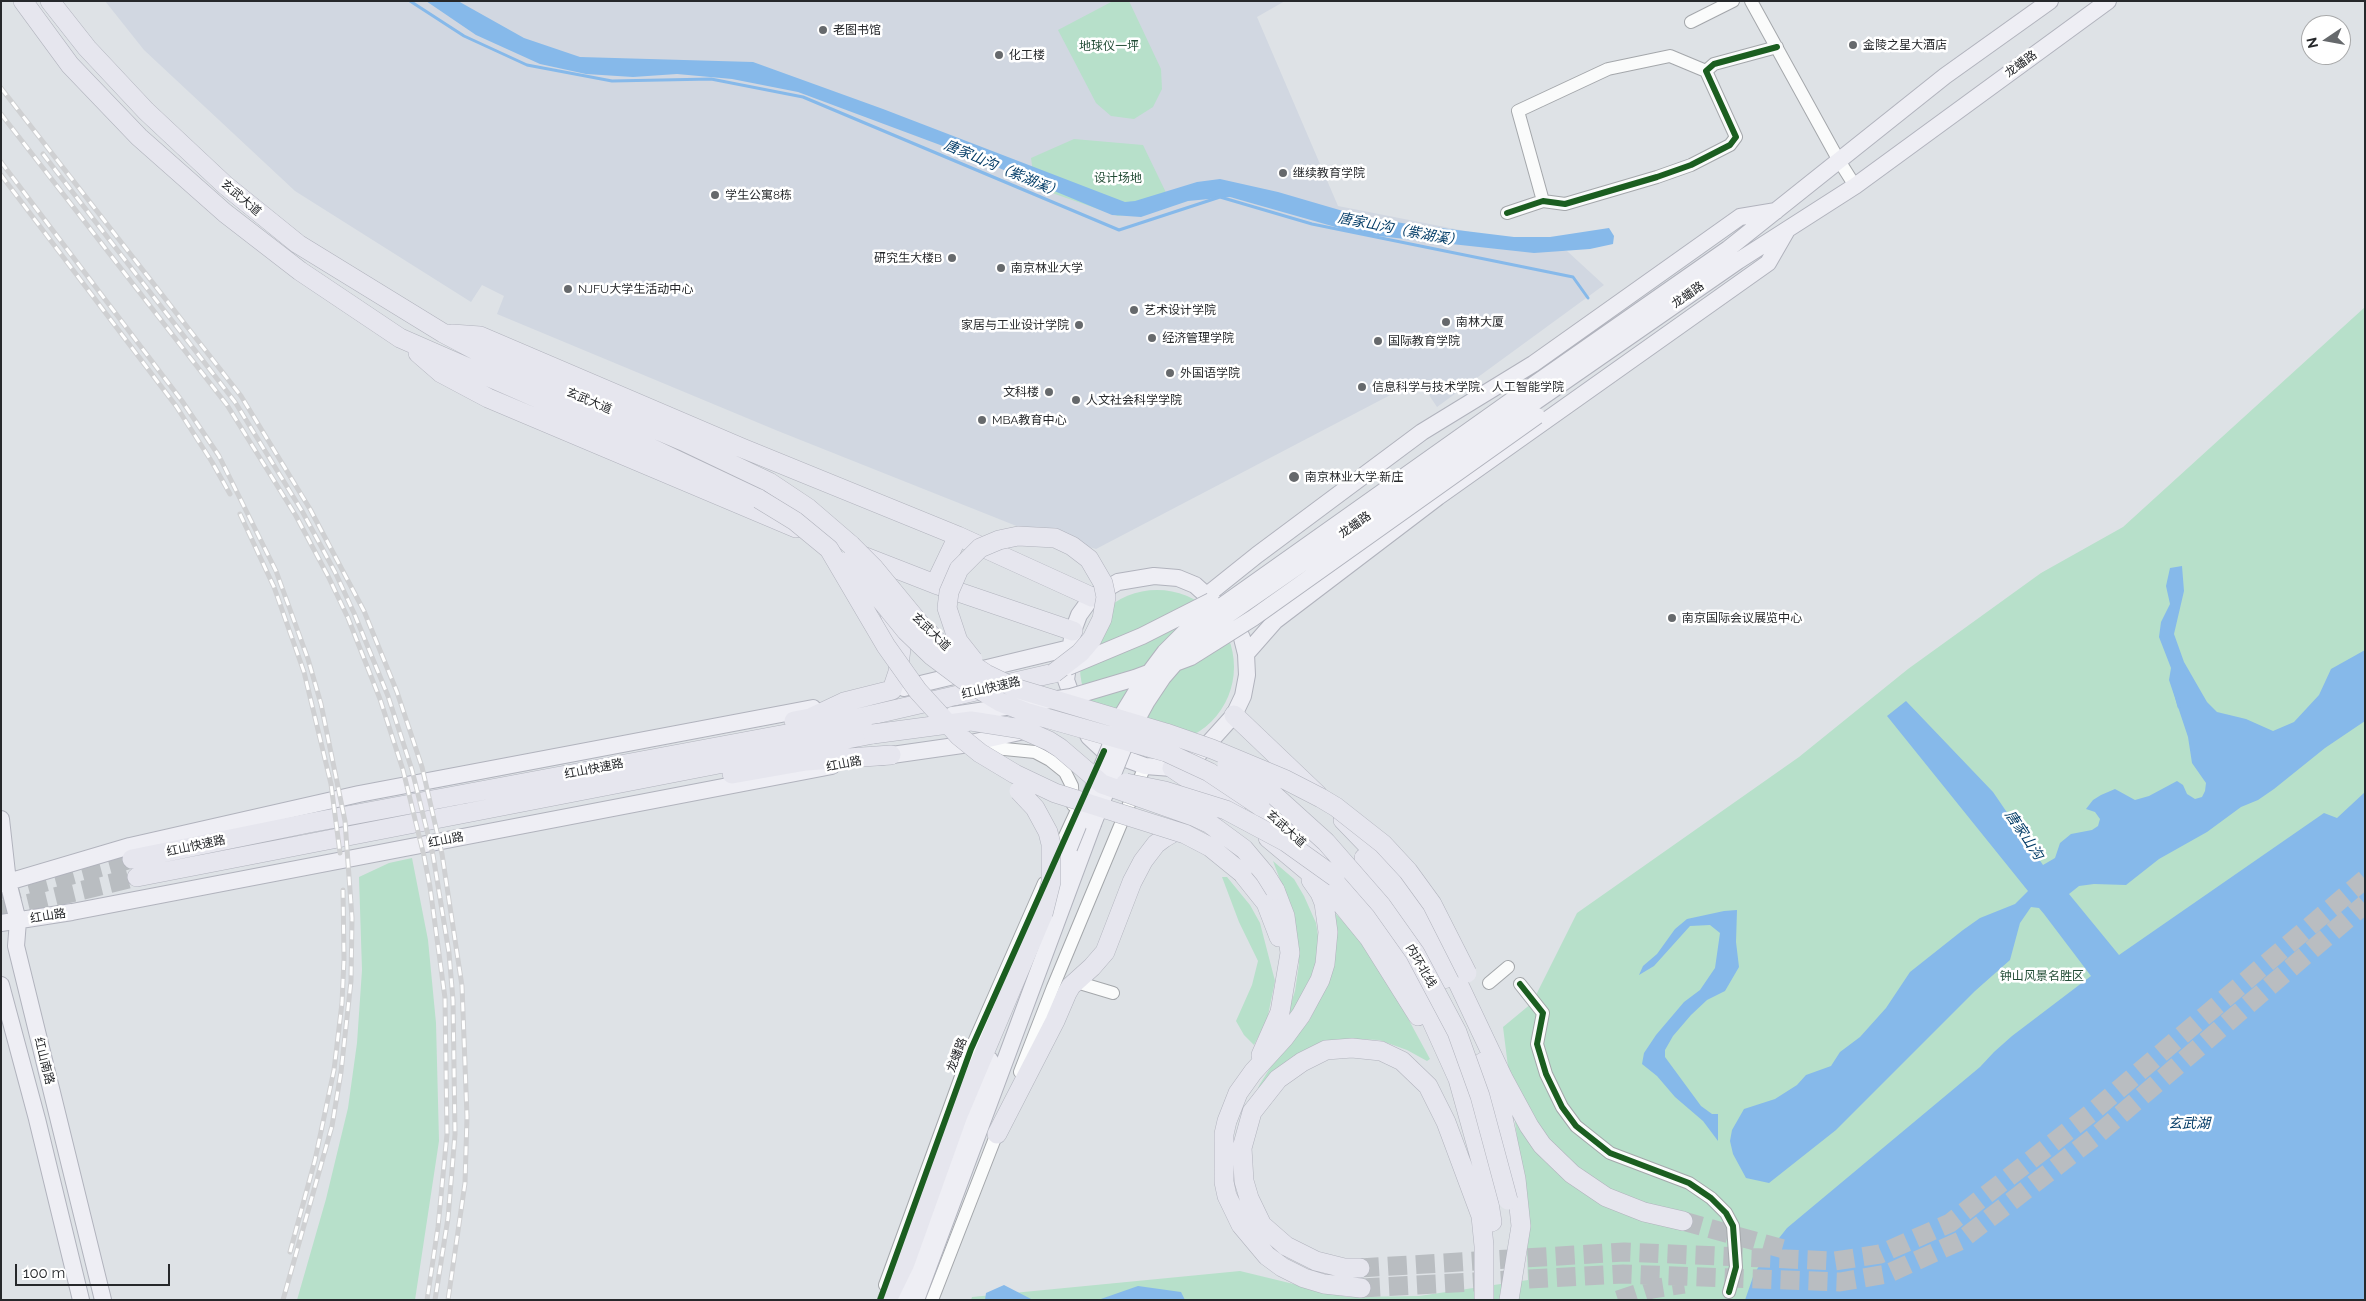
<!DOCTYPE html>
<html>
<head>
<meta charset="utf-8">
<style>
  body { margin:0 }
  #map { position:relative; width:2366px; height:1301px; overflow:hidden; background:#dee2e6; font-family:Raleway,sans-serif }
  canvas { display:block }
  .frame { position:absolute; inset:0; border:2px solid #26282b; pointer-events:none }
  .north { position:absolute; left:2301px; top:15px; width:50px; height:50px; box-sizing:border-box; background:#fff; border:1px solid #a8a9aa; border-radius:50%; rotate:258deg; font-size:14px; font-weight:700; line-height:20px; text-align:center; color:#26282b }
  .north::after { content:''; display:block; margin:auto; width:18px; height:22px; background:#66696c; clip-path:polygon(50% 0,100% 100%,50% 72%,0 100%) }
  .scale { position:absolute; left:15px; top:1264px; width:155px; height:22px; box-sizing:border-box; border:2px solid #26282b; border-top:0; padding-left:6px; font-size:15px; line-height:18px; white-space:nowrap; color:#26282b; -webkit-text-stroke:4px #fff; paint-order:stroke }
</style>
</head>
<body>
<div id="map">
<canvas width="2366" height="1301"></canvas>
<div class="frame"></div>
<div class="north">N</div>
<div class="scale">100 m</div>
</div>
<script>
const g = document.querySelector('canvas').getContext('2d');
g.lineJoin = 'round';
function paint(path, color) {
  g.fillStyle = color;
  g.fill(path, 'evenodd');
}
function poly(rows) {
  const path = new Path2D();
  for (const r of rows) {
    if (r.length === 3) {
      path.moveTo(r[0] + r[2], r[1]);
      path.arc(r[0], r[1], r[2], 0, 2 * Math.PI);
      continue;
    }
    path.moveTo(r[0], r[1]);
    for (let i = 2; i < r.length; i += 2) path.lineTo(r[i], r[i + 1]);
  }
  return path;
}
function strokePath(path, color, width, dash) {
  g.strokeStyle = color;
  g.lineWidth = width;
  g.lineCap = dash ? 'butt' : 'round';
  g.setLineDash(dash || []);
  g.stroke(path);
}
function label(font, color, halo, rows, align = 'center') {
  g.font = font + ' Raleway,"Noto Sans SC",sans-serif';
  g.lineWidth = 5;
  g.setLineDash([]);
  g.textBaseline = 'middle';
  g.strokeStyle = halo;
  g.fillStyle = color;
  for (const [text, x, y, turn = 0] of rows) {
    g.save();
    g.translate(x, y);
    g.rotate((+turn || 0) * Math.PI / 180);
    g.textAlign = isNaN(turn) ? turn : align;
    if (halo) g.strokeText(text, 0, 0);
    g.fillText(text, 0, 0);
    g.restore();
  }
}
const built = poly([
  [105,1,1285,1,1257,17,1338,206,1567,251,1604,285,1437,407,1419,380,1096,549,1019,527,778,431,497,314,504,296,482,285,471,302,295,191,144,50]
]);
const green = poly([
  [1113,1,1129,1,1161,69,1162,89,1153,107,1134,119,1111,116,1096,103,1058,30],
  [1074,139,1143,145,1172,205,1118,216,1035,187,1031,158],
  [2365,307,2365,1300,971,1300,972,1297,1240,1271,1347,1297,1419,1296,1528,1280,1525,1201,1503,1027,1532,1003,1577,913,1799,757,1908,669,2041,573,2123,527],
  [1157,667,77],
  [412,858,428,940,436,1023,439,1141,415,1300,297,1300,326,1199,348,1108,357,1043,362,970,359,877,389,863],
  [1273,861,1294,879,1304,896,1316,923,1318,936,1318,954,1313,977,1282,1031,1295,991,1299,964,1294,917],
  [1222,877,1227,877,1250,905,1260,923,1275,981,1267,1020,1254,1045,1244,1035,1236,1021,1252,985,1258,961,1239,922],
  [1335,913,1357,936,1392,989,1430,1059,1427,1061,1407,1050,1379,1040,1356,1039,1263,1090,1258,1088,1260,1084,1272,1065,1309,1021,1326,987]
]);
const water = poly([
  [426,1,458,1,524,38,580,57,753,62,883,109,1125,202,1135,201,1197,182,1220,179,1278,192,1360,216,1408,224,1514,237,1550,237,1609,228,1614,236,1613,244,1590,249,1534,253,1360,234,1230,197,1188,201,1141,217,1112,215,975,158,798,92,732,79,677,74,633,77,586,74,540,64,476,35],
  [2182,566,2184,591,2174,634,2184,662,2207,702,2217,712,2246,719,2273,731,2294,722,2319,695,2331,669,2365,650,2365,721,2325,748,2274,789,2258,800,2241,807,2207,832,2159,859,2126,885,2094,884,2079,886,2069,894,2119,955,2324,813,2337,818,2365,792,2365,1300,1745,1300,1754,1274,1768,1252,1787,1228,1980,1067,1994,1052,2012,1036,2091,976,2044,914,2039,908,2031,907,2020,923,2010,960,1975,991,1836,1130,1769,1183,1746,1178,1733,1154,1730,1141,1732,1130,1744,1109,1775,1099,1797,1085,1806,1075,1831,1066,1840,1052,1860,1037,1886,1008,1910,972,1963,930,1980,918,2015,904,2028,891,1887,716,1906,701,1993,792,2043,865,2055,858,2060,843,2071,834,2092,830,2098,826,2100,819,2095,812,2086,809,2093,800,2101,795,2115,789,2135,800,2149,796,2177,781,2183,785,2187,794,2195,799,2202,797,2205,791,2206,783,2192,763,2188,737,2169,680,2171,668,2159,637,2161,622,2170,604,2166,586,2170,568],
  [1737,910,1736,942,1739,967,1725,991,1707,1000,1691,1015,1673,1036,1665,1050,1665,1057,1701,1106,1712,1114,1718,1114,1718,1141,1703,1121,1675,1097,1657,1076,1642,1064,1644,1053,1656,1035,1684,1002,1700,990,1715,968,1720,933,1710,925,1690,926,1654,966,1639,975,1643,966,1657,954,1675,929,1687,919,1724,911],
  [1004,1285,1033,1300,985,1300,986,1293],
  [1138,1286,1181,1292,1185,1300,1098,1300]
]);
const stream = poly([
  [410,1,464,36,527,65,612,81,711,79,803,97,1119,230,1220,197,1312,224,1573,277,1588,298],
  [2175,691,2179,707]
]);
const highwayTunnel = poly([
  [1,894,132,859],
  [1,910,137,877],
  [1683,1221,1787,1250],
  [1360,1268,1624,1252,1835,1261,1880,1254,1950,1223,2091,1113,2365,879],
  [1361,1288,1623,1274,1840,1282,1887,1274,1960,1241,2097,1135,2365,904],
  [1618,1300,1652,1289,1684,1284]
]);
const minor = poly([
  [1751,1,1838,159,1855,186],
  [1691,22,1733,1],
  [1543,201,1518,111,1608,69,1670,56,1706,71],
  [1507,213,1543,201,1565,204,1657,177,1691,165,1730,145,1736,137,1706,71,1714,64,1777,47],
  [974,746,1035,752,1050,760,1065,772,1072,786,1073,805],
  [1054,860,1078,808],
  [1489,983,1508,967],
  [1083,984,1113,993],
  [1520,984,1543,1013,1537,1044,1546,1074,1562,1107,1576,1126,1610,1153,1689,1183,1711,1198,1726,1213,1733,1226,1736,1267,1729,1292],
  [1020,1072,1053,987,1145,766],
  [885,1285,971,1049,1044,883],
  [932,1300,999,1128]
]);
const major = poly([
  [1522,393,1728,249,1945,76,2050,1],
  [1532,404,1738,261,1855,186,2108,1],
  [1154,576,1178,578,1195,585,1233,619,1242,638,1246,654,1247,675,1243,696,1234,715,1197,756,1172,768,1145,766,1104,751,1089,737,1080,719,1066,680,1073,631,1079,615,1092,597,1118,582,1154,576],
  [1207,595,1257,555,1422,432,1533,364,1740,217,1776,211],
  [1246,654,1275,621,1438,497,1768,263,1787,230],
  [904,688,1070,648],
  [878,757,962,745,1024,731],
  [1,819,8,882,18,921,16,946,103,1300],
  [1,884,130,846,359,794,813,708],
  [1053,892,1069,848],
  [1,923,72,912,832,766],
  [1,985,37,1119,81,1300],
  [901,1300,990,1060],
  [916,1300,1093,824]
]);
const highway = poly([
  [23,1,70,65,139,137,225,213,300,271,400,338,649,447,759,499],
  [50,1,87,48,146,111,225,185,298,244,443,333,498,362,683,441,769,482,808,508,851,545],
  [452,334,480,336,742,448,958,536,1092,597],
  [418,353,441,373,488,398,796,528],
  [858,554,935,584,1073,631],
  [935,584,958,536],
  [1234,715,1318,795],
  [794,721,810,718,844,702,892,690,898,672,901,649,889,611],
  [1172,768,1236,811],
  [732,774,806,761,891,755],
  [1260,806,1301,841,1355,897,1380,930,1415,984,1458,1079,1484,1172,1492,1222],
  [1343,820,1401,880,1424,911,1503,1078,1529,1126,1542,1145,1572,1174,1606,1197,1644,1212,1683,1221],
  [1268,838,1329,889,1369,938,1418,1016],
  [1364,858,1390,889,1444,979],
  [132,859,309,823,802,731,1054,673],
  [1242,873,1266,903,1279,937],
  [137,877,873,734],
  [1311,880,1320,893,1324,903,1328,932,1325,964,1320,980,1301,1015,1284,1038,1253,1072,1238,1093,1227,1121,1224,1134,1224,1182,1227,1196,1241,1225,1267,1256,1282,1267,1304,1278,1324,1284,1361,1288],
  [1261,1055,1280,1012,1290,953,1285,916,1275,890],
  [1483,1062,1502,1113,1516,1179,1521,1226,1509,1300],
  [997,1134,1055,1021,1067,993,1071,986,1092,967,1105,952,1132,882,1143,861,1156,844,1164,838,1181,828,1213,816],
  [1360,1268,1344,1268,1316,1261,1286,1246,1262,1225,1249,1198,1244,1181,1242,1148,1252,1112,1278,1079,1302,1062,1326,1050,1352,1048,1381,1051,1402,1061,1428,1086,1446,1122,1481,1216,1484,1246,1484,1300],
  [887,1300,905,1263,958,1115,1043,914]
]);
const rail = poly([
  [1,88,241,396,310,509,364,611,397,692,422,767,442,854,462,986,467,1117,465,1183,448,1300],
  [1,114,227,405,296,516,328,576,348,618,380,699,403,770,424,856,430,887,445,998,447,1134,438,1227,427,1300],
  [43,154,235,402,302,511,335,572,354,613,388,696,412,770,433,855,449,953,453,1000,455,1134,448,1218,435,1300],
  [1,162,182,401,219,456,276,571,308,659,321,704,345,821,352,918,351,981,341,1072,332,1126,283,1300],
  [1,175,176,406,212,462,230,494],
  [240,514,274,587,304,672,331,784,340,853],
  [290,1252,315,1160,334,1070,342,1003,344,959,343,890]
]);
const majorBridge = poly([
  [1068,667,1142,636,1211,601],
  [953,715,1071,697,1135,678,1191,657,1253,618,1537,416],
  [1093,824,1129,734,1147,701,1163,677,1188,648,1212,626,1532,404],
  [1069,848,1124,712,1141,684,1165,652,1185,632,1522,393]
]);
const highwayBridge = poly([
  [759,499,795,521,829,549,886,646,918,691,959,736,980,753,1015,774,1055,793,1185,834,1210,847,1242,873],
  [851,545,874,568,921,625,938,642,986,674,1015,688,1166,733,1212,749,1284,779,1321,798,1336,807,1383,844,1408,871,1432,904,1467,973],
  [843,562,867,583,906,631,932,656,964,680,1000,702,1028,713,1166,752,1209,772,1260,806],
  [973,660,958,641,947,608,949,592,959,569,980,548,999,540,1018,536,1055,538,1072,546,1089,559,1103,583,1106,597,1102,619,1092,639,1080,653,1054,673],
  [873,734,971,721,1022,729,1049,741,1060,748,1102,784,1193,816,1210,824,1244,849,1265,874,1275,890],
  [1227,764,1274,795,1326,842,1381,905,1415,953,1457,1032,1480,1096,1508,1200],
  [1126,783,1165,791,1226,810,1286,842,1335,877],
  [1019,791,1035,808,1048,832,1051,844,1051,882,1043,914]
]);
const cycleway = poly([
  [1507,213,1543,201,1565,204,1657,177,1691,165,1730,145,1736,137,1706,71,1714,64,1777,47],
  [1520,984,1543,1013,1537,1044,1546,1074,1562,1107,1576,1126,1610,1153,1689,1183,1711,1198,1726,1213,1733,1226,1736,1267,1729,1292],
  [880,1300,971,1049,1104,751]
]);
const markers = [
  [823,30,5,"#66696c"],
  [1853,45,5,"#66696c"],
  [999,55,5,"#66696c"],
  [1283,173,5,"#66696c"],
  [715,195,5,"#66696c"],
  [952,258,5,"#66696c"],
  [1001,268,5,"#66696c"],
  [568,289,5,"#66696c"],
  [1134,310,5,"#66696c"],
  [1446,322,5,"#66696c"],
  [1079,325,5,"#66696c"],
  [1152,338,5,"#66696c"],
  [1378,341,5,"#66696c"],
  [1170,373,5,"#66696c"],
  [1362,387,5,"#66696c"],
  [1049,392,5,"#66696c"],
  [1076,400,5,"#66696c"],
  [982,420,5,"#66696c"],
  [1294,477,6,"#66696c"],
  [1672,618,5,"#66696c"]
];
const poiNames = [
  ["老图书馆",833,30],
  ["金陵之星大酒店",1863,45],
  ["化工楼",1009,55],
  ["继续教育学院",1293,173],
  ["学生公寓8栋",725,195],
  ["研究生大楼B",942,258,"right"],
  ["南京林业大学",1011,268],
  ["NJFU大学生活动中心",578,289],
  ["艺术设计学院",1144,310],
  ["南林大厦",1456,322],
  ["家居与工业设计学院",1069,325,"right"],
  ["经济管理学院",1162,338],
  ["国际教育学院",1388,341],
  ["外国语学院",1180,373],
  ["信息科学与技术学院、人工智能学院",1372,387],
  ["文科楼",1039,392,"right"],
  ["人文社会科学学院",1086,400],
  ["MBA教育中心",992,420],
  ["南京林业大学·新庄",1305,477],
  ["南京国际会议展览中心",1682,618]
];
const parkNames = [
  ["地球仪一坪",1109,46],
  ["设计场地",1118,178],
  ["钟山风景名胜区",2042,976]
];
const streetNames = [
  ["龙蟠路",2021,64,-36],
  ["玄武大道",241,198,40],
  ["龙蟠路",1688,295,-35],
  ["玄武大道",589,401,23],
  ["龙蟠路",1355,525,-35],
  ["玄武大道",931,632,44],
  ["红山快速路",991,688,-13],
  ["红山路",844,764,-11],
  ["红山快速路",594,769,-11],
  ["玄武大道",1286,829,42],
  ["红山路",446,840,-11],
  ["红山快速路",196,846,-12],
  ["红山路",48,916,-9],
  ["内环北线",1421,966,60],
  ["龙蟠路",957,1055,-69],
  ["红山南路",44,1061,76]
];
const waterNames = [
  ["唐家山沟（紫湖溪）",1003,169,23],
  ["唐家山沟（紫湖溪）",1400,230,11],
  ["唐家山沟",2024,835,56],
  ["玄武湖",2189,1124]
];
paint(built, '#d1d7e1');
paint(green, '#b7e0ca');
paint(water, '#86b9ea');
strokePath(stream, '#86b9ea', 3);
strokePath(highwayTunnel, '#b9bdc1', 19, [19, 9]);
strokePath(minor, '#a4a7ab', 14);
strokePath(major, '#b1b3bd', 18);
strokePath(highway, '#b1b3bd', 20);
strokePath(minor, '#fafbfb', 12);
strokePath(major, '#eeeef4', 16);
strokePath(highway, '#e6e6ee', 19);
strokePath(rail, '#cfd0d2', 5);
strokePath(rail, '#fff', 3, [9]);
strokePath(majorBridge, '#b1b3bd', 18, []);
strokePath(highwayBridge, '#b1b3bd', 20, []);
strokePath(majorBridge, '#eeeef4', 16);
strokePath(highwayBridge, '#e6e6ee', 19);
strokePath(cycleway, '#1b5e20', 6);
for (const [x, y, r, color] of markers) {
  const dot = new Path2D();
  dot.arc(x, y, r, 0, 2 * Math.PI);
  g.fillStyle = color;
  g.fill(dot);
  strokePath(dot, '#fff', 2);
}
label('12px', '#26282b', '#fff', poiNames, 'left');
label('12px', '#234d36', '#fff', parkNames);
label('12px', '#26282b', '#fff', streetNames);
label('italic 14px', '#043d68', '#fff', waterNames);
</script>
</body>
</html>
